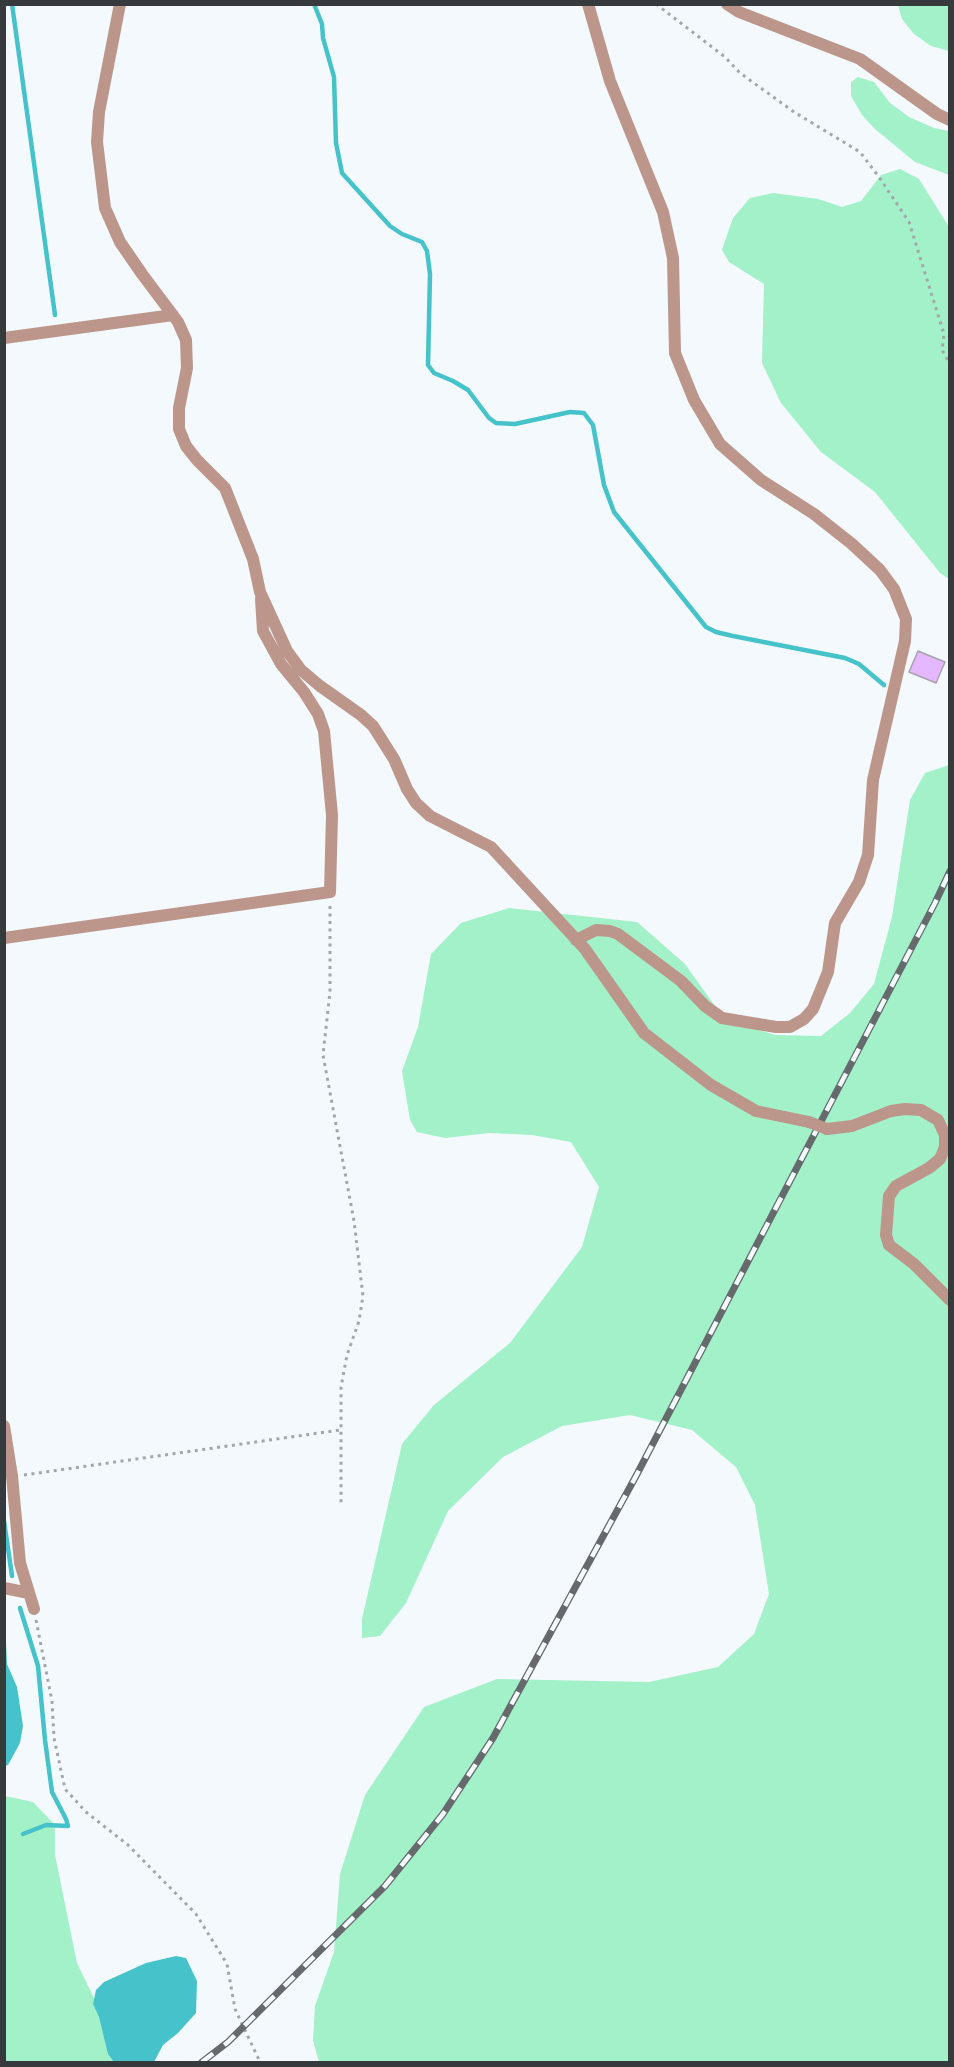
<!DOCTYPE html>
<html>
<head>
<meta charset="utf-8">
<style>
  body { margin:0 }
  #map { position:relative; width:954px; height:2067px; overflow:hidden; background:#f3f9fd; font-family:"Space Grotesk",sans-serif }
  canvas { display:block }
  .frame { position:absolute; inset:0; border:6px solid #363a3c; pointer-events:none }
</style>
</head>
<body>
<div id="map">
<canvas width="954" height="2067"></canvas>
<div class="frame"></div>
</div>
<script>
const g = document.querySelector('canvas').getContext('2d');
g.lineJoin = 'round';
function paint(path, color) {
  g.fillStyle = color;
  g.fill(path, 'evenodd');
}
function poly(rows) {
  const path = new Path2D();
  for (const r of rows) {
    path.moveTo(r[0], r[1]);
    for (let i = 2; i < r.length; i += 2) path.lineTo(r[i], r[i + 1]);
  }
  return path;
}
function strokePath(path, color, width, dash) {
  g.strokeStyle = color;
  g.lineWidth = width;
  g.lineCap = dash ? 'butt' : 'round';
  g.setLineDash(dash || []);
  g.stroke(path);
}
const green = poly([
  [898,5,949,5,949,51,931,46,914,34,902,19],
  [858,77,874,82,890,103,909,117,934,128,949,131,949,175,915,162,875,129,862,115,851,96,851,82],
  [900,169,919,179,949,227,949,579,940,573,875,492,821,452,781,403,762,363,764,284,729,262,722,250,733,218,750,198,773,193,818,199,842,207,861,201,881,175],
  [949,765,949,2062,319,2062,313,2040,315,2006,334,1952,340,1874,365,1795,424,1707,497,1679,649,1682,718,1667,754,1634,769,1594,755,1505,736,1467,692,1430,630,1415,562,1426,503,1457,448,1511,406,1603,380,1636,362,1638,362,1619,402,1444,434,1405,510,1343,582,1247,599,1187,571,1142,532,1135,489,1133,445,1138,417,1132,410,1120,402,1071,418,1027,431,954,461,923,509,908,637,922,685,964,725,1020,775,1035,821,1036,850,1013,874,984,892,917,910,800,925,773],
  [5,1796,33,1802,55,1825,55,1855,77,1963,105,2021,114,2062,5,2062]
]);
const water = poly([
  [5,1619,7,1664,17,1687,23,1726,20,1743,8,1765,5,1766],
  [176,1956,186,1958,197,1981,196,2013,178,2033,163,2045,154,2062,114,2062,108,2054,99,2017,93,2004,96,1990,104,1982,146,1963]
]);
const stream = poly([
  [12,4,55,315],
  [314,4,322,24,323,38,334,77,336,143,342,173,390,226,402,234,422,242,427,251,430,274,428,365,434,373,453,381,468,390,489,418,496,423,515,424,570,412,584,413,593,425,604,485,614,512,706,627,716,632,733,636,845,658,859,664,884,685],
  [4,1521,12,1576],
  [20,1608,38,1666,45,1740,52,1792,66,1819,68,1826,46,1825,23,1834]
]);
const building = poly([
  [918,651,945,662,936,683,909,672,918,651]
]);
const path = poly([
  [656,4,725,57,740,73,794,112,860,152,879,177,909,222,944,334,942,350,950,364],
  [948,335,950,336],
  [330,906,330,992,323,1055,354,1221,363,1296,359,1321,347,1355,341,1387,341,1504],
  [24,1475,340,1430],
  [36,1620,52,1701,54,1738,65,1789,86,1812,128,1845,196,1914,227,1964,235,2009,260,2062]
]);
const street = poly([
  [120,4,99,112,97,142,105,208,120,242,142,274,178,322,186,340,187,368,179,408,179,429,186,446,197,460,225,488,253,559,260,592,287,651,301,670,320,686,361,715,373,726,394,759,407,789,416,803,430,816,491,847,585,949,644,1033,711,1085,756,1111,809,1122],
  [727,4,739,12,860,59,937,114,950,120],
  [4,338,173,315],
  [4,938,330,892,332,815,324,731,318,714,304,692,281,664,263,631,261,599],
  [576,940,596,930,610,931,618,934,681,981,705,1006,722,1018,776,1027,790,1027,804,1019,813,1009,828,972,835,923,859,882,868,855,873,780,905,641,906,619,894,589,880,570,852,544,814,514,761,480,720,444,694,400,675,353,673,258,663,212,610,81,588,4],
  [827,1129,852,1126,891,1111,905,1109,921,1110,938,1120,945,1135,945,1147,940,1159,929,1168,896,1186,889,1196,886,1235,889,1245,914,1264,950,1300],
  [4,1426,12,1476,20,1563,34,1609],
  [4,1588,29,1593]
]);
const rail = poly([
  [202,2062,228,2042,385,1886,443,1814,493,1738,636,1476,935,903,950,871]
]);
const streetBridge = poly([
  [809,1122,827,1129]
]);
paint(green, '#a2f1c9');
paint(water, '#46c3ca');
strokePath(stream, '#46c3ca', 4.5);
paint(building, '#e5b7fe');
strokePath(building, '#a8a2ab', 1.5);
strokePath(path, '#a2a7aa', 3, [3, 4.5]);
strokePath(street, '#bc968a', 12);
strokePath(rail, '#666a6d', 7);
strokePath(rail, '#f3f9fd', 4.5, [14]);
strokePath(streetBridge, '#bc968a', 12);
</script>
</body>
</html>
